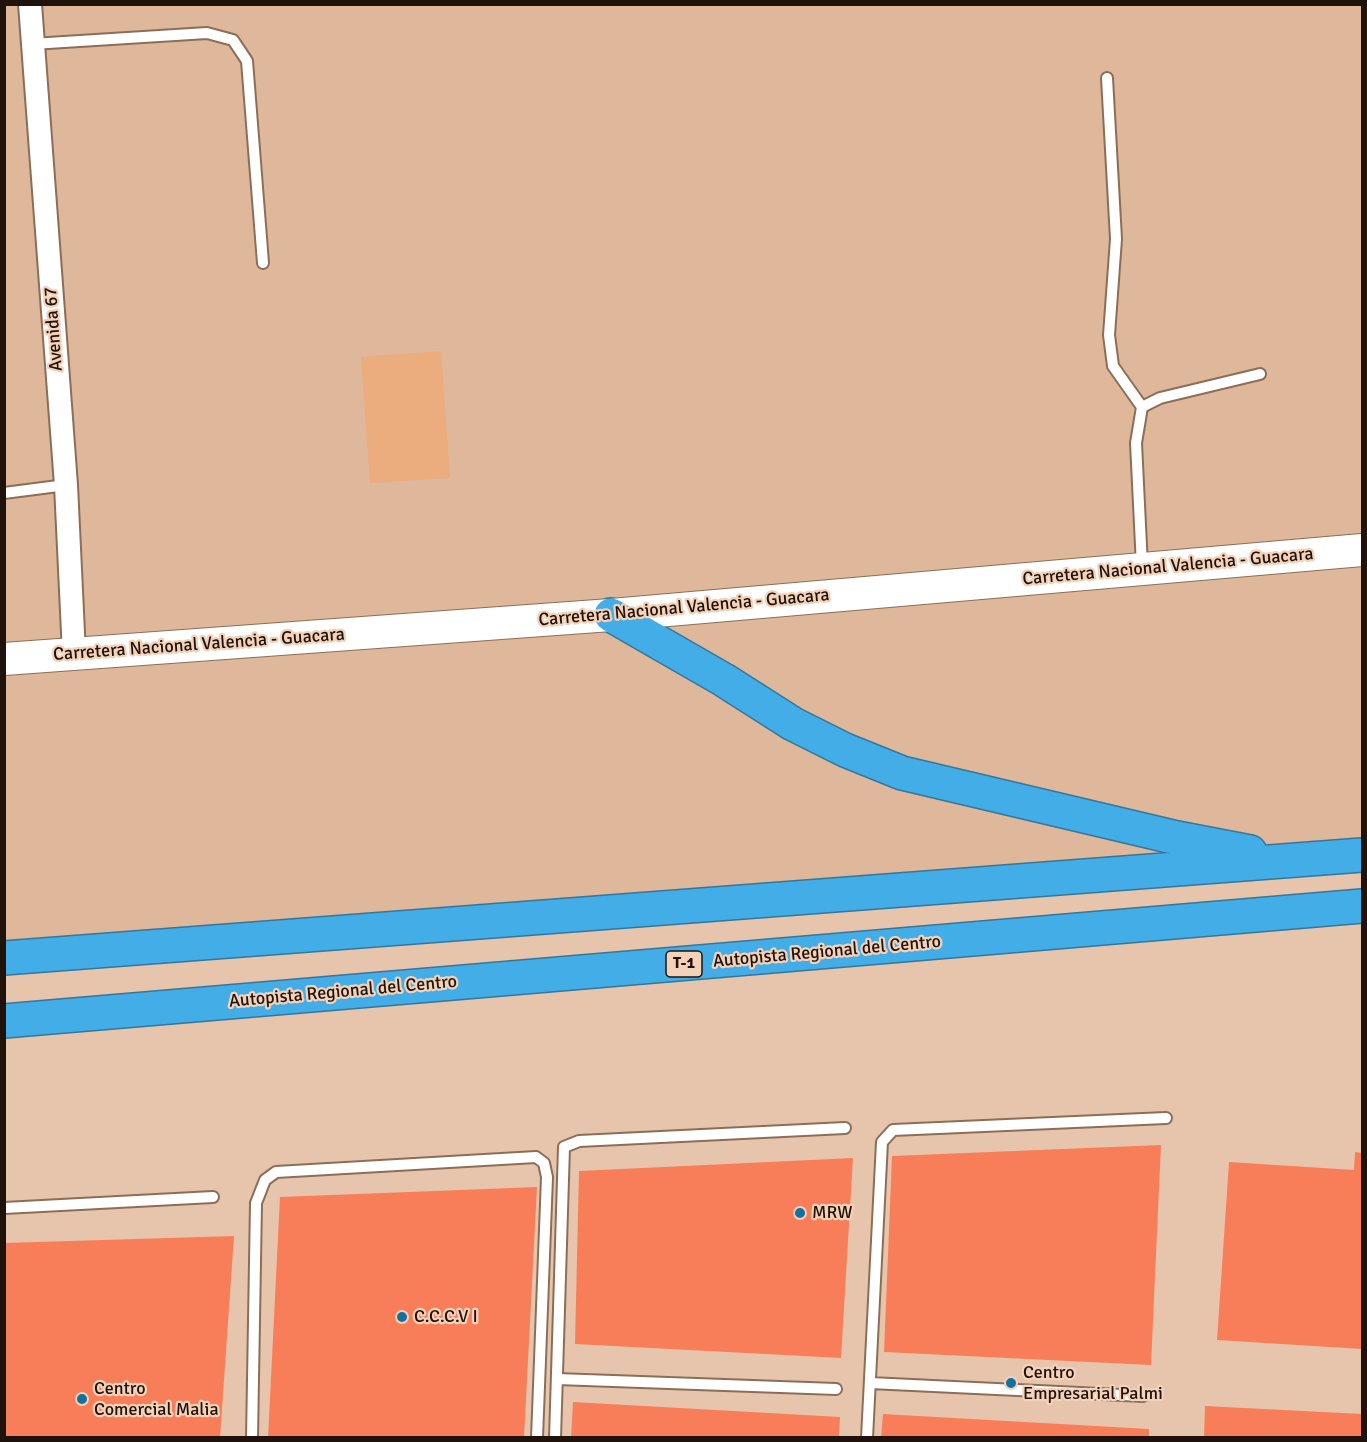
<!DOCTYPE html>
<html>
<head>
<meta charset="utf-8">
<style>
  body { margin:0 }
  #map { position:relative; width:1367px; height:1442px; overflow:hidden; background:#e7c5ad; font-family:Signika,sans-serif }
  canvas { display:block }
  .frame { position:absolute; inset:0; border:6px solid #1e120a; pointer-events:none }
</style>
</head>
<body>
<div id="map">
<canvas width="1367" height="1442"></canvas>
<div class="frame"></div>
</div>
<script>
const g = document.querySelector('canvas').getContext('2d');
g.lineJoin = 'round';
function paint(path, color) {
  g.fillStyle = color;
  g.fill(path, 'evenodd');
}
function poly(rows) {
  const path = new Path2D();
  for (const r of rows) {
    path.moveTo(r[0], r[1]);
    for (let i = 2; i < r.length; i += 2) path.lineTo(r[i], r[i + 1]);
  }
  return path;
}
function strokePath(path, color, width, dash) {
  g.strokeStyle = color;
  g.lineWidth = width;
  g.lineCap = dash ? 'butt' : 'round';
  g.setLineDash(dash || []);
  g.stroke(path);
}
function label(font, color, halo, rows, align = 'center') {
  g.font = font + ' Signika,sans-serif';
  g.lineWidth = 4.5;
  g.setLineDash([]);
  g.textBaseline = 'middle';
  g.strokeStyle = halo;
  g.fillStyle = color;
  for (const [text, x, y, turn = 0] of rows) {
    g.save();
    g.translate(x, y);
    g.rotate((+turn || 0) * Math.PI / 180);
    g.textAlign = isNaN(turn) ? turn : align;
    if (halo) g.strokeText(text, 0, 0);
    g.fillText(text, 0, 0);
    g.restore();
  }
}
const built = poly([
  [5,5,1362,5,1362,855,5,958]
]);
const green = poly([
  [441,351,450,478,370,483,361,357]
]);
const building = poly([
  [1161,1145,1151,1365,884,1352,892,1156],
  [1355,1152,1362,1153,1362,1349,1217,1340,1229,1162,1354,1170],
  [853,1158,841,1358,575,1344,579,1171],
  [537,1187,524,1438,268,1438,280,1197],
  [234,1236,220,1438,4,1438,4,1243],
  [573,1402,840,1417,839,1438,571,1438],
  [1205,1406,1362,1414,1362,1438,1204,1438],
  [883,1414,1149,1429,1149,1438,881,1438]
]);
const service = poly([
  [32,44,207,33,233,40,247,61,263,263],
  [1107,78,1116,239,1109,335,1113,366,1142,407],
  [4,493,66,485],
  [1142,566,1136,443,1142,407,1160,398,1260,374],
  [4,1208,213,1197],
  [557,1379,836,1389],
  [870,1383,1143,1396],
  [252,1438,256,1203,265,1180,276,1172,536,1157,544,1163,547,1177,537,1438],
  [555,1438,564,1147,579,1141,845,1128],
  [867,1438,882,1142,893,1130,1166,1118]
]);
const minor = poly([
  [30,4,66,485,74,654]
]);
const secondary = poly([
  [4,659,611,615,1362,550]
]);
const motorway = poly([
  [611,615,724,680,793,724,845,750,902,773,1177,838,1250,852],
  [4,958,1362,855],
  [4,1021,1362,906]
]);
const markers = [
  [800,1213,6,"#12719f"],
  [402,1317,6,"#12719f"],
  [1011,1383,6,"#12719f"],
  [82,1399,6,"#12719f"]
];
const shields = [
  [684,964,36]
];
const shieldNames = [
  ["T-1",684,964]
];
const streetNames = [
  ["Avenida 67",54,329,-94],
  ["Carretera Nacional Valencia - Guacara",1168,567,-5],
  ["Carretera Nacional Valencia - Guacara",684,608,-5],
  ["Carretera Nacional Valencia - Guacara",199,645,-4],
  ["Autopista Regional del Centro",827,952,-5],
  ["Autopista Regional del Centro",343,992,-5]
];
const poiNames = [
  ["MRW",812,1213],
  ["C.C.C.V I",414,1317],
  ["Centro",1023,1373],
  ["Empresarial Palmi",1023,1394],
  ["Centro",94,1389],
  ["Comercial Malia",94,1410]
];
paint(built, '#dfb79a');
paint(green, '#ebac7e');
paint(building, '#f87e5a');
strokePath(service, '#8c6e58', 14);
strokePath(minor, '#8c6e58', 26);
strokePath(secondary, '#8c6e58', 34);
strokePath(motorway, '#35779a', 36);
strokePath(service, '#fff', 10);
strokePath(minor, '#fff', 22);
strokePath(secondary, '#fff', 32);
strokePath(motorway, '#42ade7', 33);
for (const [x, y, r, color] of markers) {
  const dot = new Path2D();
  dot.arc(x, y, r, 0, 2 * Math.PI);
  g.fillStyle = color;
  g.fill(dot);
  strokePath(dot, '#f4d2b9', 2);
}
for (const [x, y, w] of shields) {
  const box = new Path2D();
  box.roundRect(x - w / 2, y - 13, w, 26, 4.5);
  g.fillStyle = '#f4d2b9';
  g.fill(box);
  strokePath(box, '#1e120a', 1.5);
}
label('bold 16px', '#1e120a', null, shieldNames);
label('18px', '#1e120a', '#f4d2b9', streetNames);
label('18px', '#1e120a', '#f4d2b9', poiNames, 'left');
</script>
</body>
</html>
